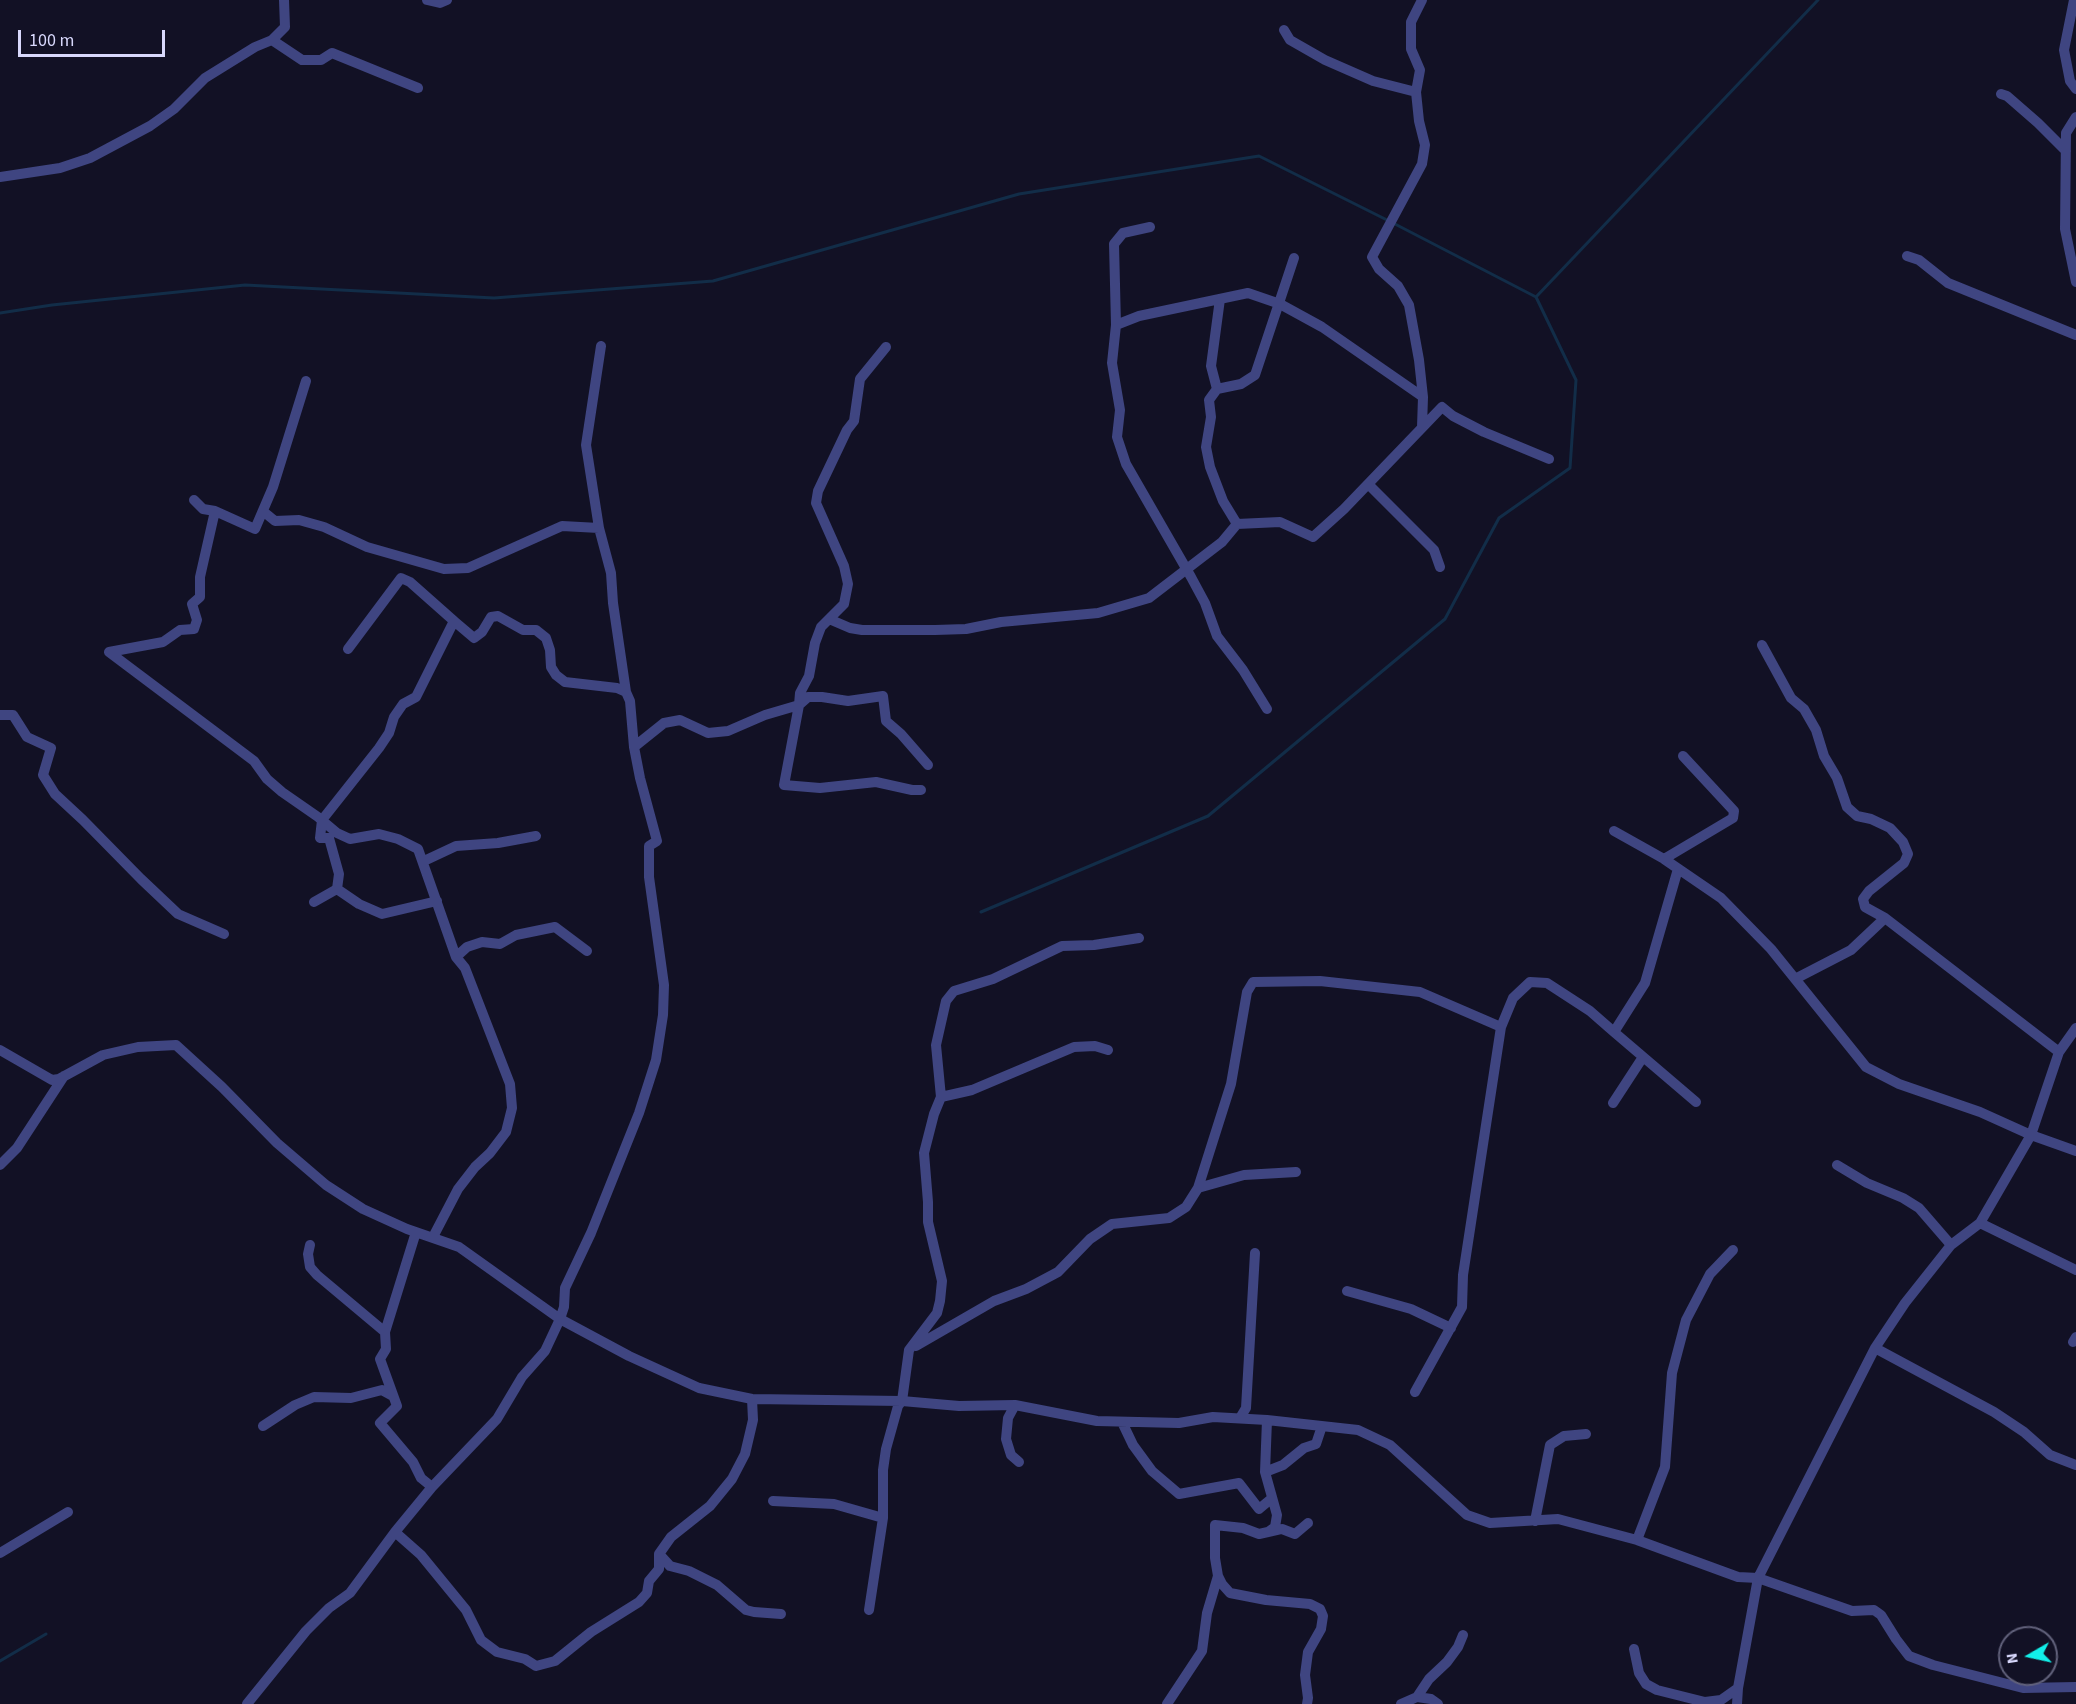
<!DOCTYPE html>
<html>
<head>
<meta charset="utf-8">
<style>
  body { margin:0 }
  #map { position:relative; width:2076px; height:1704px; overflow:hidden; background:#121125; font-family:"Source Sans 3",sans-serif }
  canvas { display:block }
  .north { position:absolute; left:1998px; top:1626px; width:60px; height:60px; box-sizing:border-box; background:#121125; border:2px solid #61617b; border-radius:50%; rotate:261deg; font-size:16px; font-weight:700; line-height:24px; text-align:center; color:#d8d8fc }
  .north::after { content:''; display:block; margin:auto; width:21px; height:27px; background:#12efe9; clip-path:polygon(50% 0,100% 100%,50% 72%,0 100%) }
  .scale { position:absolute; left:18px; top:30px; width:147px; height:27px; box-sizing:border-box; border:3px solid #d8d8fc; border-top:0; padding-left:8px; font-size:18px; line-height:21px; white-space:nowrap; color:#d8d8fc; -webkit-text-stroke:4px #121125; paint-order:stroke }
</style>
</head>
<body>
<div id="map">
<canvas width="2076" height="1704"></canvas>
<div class="north">N</div>
<div class="scale">100 m</div>
</div>
<script>
const g = document.querySelector('canvas').getContext('2d');
g.lineJoin = 'round';
function poly(rows) {
  const path = new Path2D();
  for (const r of rows) {
    path.moveTo(r[0], r[1]);
    for (let i = 2; i < r.length; i += 2) path.lineTo(r[i], r[i + 1]);
  }
  return path;
}
function strokePath(path, color, width, dash) {
  g.strokeStyle = color;
  g.lineWidth = width;
  g.lineCap = dash ? 'butt' : 'round';
  g.setLineDash(dash || []);
  g.stroke(path);
}
const stream = poly([
  [1393,223,1536,297],
  [0,313,52,305,245,285,494,298,713,281,1019,194,1259,156,1387,220],
  [981,912,1208,816,1445,619,1499,518,1570,468,1576,380,1536,297,1818,0],
  [0,1661,46,1634]
]);
const minor = poly([
  [427,0,440,3,447,0],
  [1422,0,1411,22,1411,49,1420,70,1416,92,1419,121,1425,145,1422,164,1372,257,1379,269,1398,286,1409,305,1419,360,1423,397],
  [2074,0,2064,50,2070,81,2076,89],
  [1284,30,1290,40,1325,60,1373,81,1416,92],
  [272,40,302,60,321,60,332,53,418,88],
  [2001,94,2007,96,2038,123,2066,151],
  [2076,117,2066,133,2065,229,2076,282],
  [0,177,60,168,90,158,150,126,174,109,205,78,255,47,272,40,285,27,284,0],
  [1150,227,1123,233,1114,244,1116,325,1112,363,1120,410,1117,437,1126,464,1191,577,1205,603,1217,636,1243,670,1267,709],
  [1907,256,1919,260,1948,283,2076,335],
  [1116,325,1139,316,1248,293,1280,304,1322,327,1423,397,1422,427],
  [1217,389,1211,366,1220,299],
  [1368,484,1434,550,1440,567],
  [194,500,203,509,215,511,200,577,200,597,192,604,197,620,194,629,180,630,163,642,109,652,254,761,267,779,282,792,318,817,337,833,350,839,379,834,398,839,418,849,456,957,465,968,510,1084,512,1108,506,1132,490,1153,475,1167,458,1189,433,1237],
  [215,511,255,529,273,487,306,381],
  [264,512,275,521,299,520,324,527,367,547,444,569,468,568,562,526,599,528,586,445,601,346],
  [1237,524,1223,501,1210,467,1206,447,1211,417,1209,400,1217,389,1241,384,1255,375,1294,258],
  [599,528,611,573,613,603,626,692],
  [829,619,844,604,848,584,844,566,816,503,818,491,847,430,854,421,860,379,886,347],
  [1762,645,1791,698,1804,709,1816,730,1824,756,1837,778,1847,807,1857,816,1871,819,1890,828,1903,842,1908,854,1904,863,1869,891,1863,899,1865,907,1885,918,2059,1052],
  [348,649,401,578,410,582,454,621],
  [0,715,13,715,27,737,51,748,43,775,55,794,83,820,141,879,178,914,224,934],
  [634,747,664,723,680,720,708,733,728,731,765,715,799,705,800,693,809,676,815,643,821,627,829,619,850,628,862,630,935,630,966,629,1001,622,1098,613,1149,598,1222,542,1237,524,1280,522,1313,537,1344,509,1442,407,1453,416,1484,432,1549,459],
  [921,790,912,790,876,782,820,788,784,785,799,705,808,697,822,697,848,701,883,696,886,721,901,734,928,765],
  [1614,831,1664,859,1721,898,1771,949,1866,1067,1899,1084,1980,1112,2031,1135,2076,1151],
  [1664,859,1733,818,1734,811,1683,756],
  [424,861,456,846,498,843,536,836],
  [314,902,337,889],
  [456,957,467,947,482,942,500,944,516,935,555,927,587,951],
  [1795,979,1851,950,1885,918],
  [1614,1032,1696,1102],
  [0,1050,52,1080,59,1079,103,1055,138,1047,176,1045,222,1087,277,1143,326,1185,363,1209,407,1229,459,1247,560,1319,629,1356,699,1388,752,1399,902,1401,959,1406,1015,1405,1097,1421,1179,1423,1213,1417,1267,1420,1265,1472,1277,1515,1275,1527,1268,1532,1259,1534,1243,1528,1215,1525,1215,1558,1218,1576,1207,1613,1202,1651,1167,1704],
  [941,1097,972,1090,1074,1047,1095,1046,1108,1050],
  [1613,1103,1643,1057],
  [0,1165,17,1148,64,1076],
  [1837,1165,1867,1183,1903,1198,1919,1208,1951,1245],
  [1198,1188,1244,1175,1296,1172],
  [1980,1223,2076,1270],
  [416,1232,385,1332,386,1349,380,1359,397,1406,380,1423,413,1462,421,1478,432,1487],
  [310,1245,308,1254,310,1267,317,1275,385,1332],
  [1347,1291,1411,1309,1451,1328],
  [2073,1342,2076,1337],
  [916,1346,994,1301,1026,1289,1058,1272,1090,1239,1112,1224,1169,1218,1186,1207,1198,1188,1231,1084,1247,992,1253,982,1320,981,1420,992,1501,1027],
  [1875,1348,1994,1412,2024,1432,2050,1455,2076,1465],
  [1415,1392,1462,1307,1463,1275,1501,1027,1513,998,1530,982,1547,983,1590,1011,1614,1032,1645,983,1678,869],
  [1015,1405,1008,1418,1006,1439,1011,1455,1019,1462],
  [1240,1418,1246,1408,1255,1253],
  [1267,1420,1358,1430,1390,1445,1467,1515,1490,1523,1558,1519,1637,1540,1738,1577,1758,1578,1875,1348,1905,1303,1951,1245,1980,1223,2031,1135,2059,1052,2076,1028],
  [1122,1422,1133,1445,1152,1471,1179,1494,1239,1483,1259,1509,1271,1499],
  [263,1426,295,1405,314,1397,351,1398,382,1390,393,1396],
  [1265,1472,1283,1465,1304,1448,1316,1444,1322,1426],
  [773,1501,834,1504,883,1518],
  [1535,1521,1550,1445,1564,1436,1586,1434],
  [395,1532,421,1555,466,1610,481,1640,497,1652,525,1659,536,1666,555,1661,591,1632,639,1602,647,1593,649,1581,659,1569,659,1554,671,1537,710,1506,732,1479,745,1454,753,1420,752,1399],
  [1269,1532,1282,1529,1295,1534,1308,1523],
  [1637,1540,1665,1467,1672,1373,1686,1320,1710,1274,1733,1250],
  [0,1553,68,1512],
  [659,1554,670,1566,689,1571,717,1585,746,1610,754,1612,781,1614],
  [1218,1576,1222,1584,1230,1593,1266,1600,1310,1604,1320,1609,1323,1616,1321,1629,1308,1652,1305,1675,1308,1698,1307,1704],
  [869,1610,883,1518,883,1470,886,1449,898,1406,902,1401,909,1350,937,1313,940,1301,942,1281,928,1222,928,1202,924,1153,934,1114,941,1097,936,1045,946,1001,954,991,993,979,1062,946,1094,945,1139,938],
  [1634,1649,1639,1673,1646,1684,1657,1690,1705,1702,1721,1700,1738,1688],
  [1417,1697,1429,1679,1447,1662,1458,1647,1463,1635],
  [247,1704,306,1631,329,1608,350,1593,395,1532,432,1487,497,1419,522,1377,545,1351,560,1319,564,1307,565,1288,591,1233,639,1113,656,1060,663,1015,664,985,649,877,649,846,657,841,640,778,634,747,630,701,626,692,617,688,565,682,556,675,551,667,550,650,546,638,536,630,523,630,498,616,491,617,482,632,474,638,454,621,416,697,403,704,394,717,389,733,379,748,322,820,320,838,329,838,339,874,337,889,359,904,382,914,437,901],
  [1401,1704,1417,1697,1431,1699,1438,1704],
  [1737,1704,1738,1688,1758,1578,1852,1611,1874,1610,1881,1615,1896,1639,1909,1656,1933,1665,2023,1688,2076,1687]
]);
strokePath(stream, '#122d48', 3);
strokePath(minor, '#3f4581', 10);
</script>
</body>
</html>
